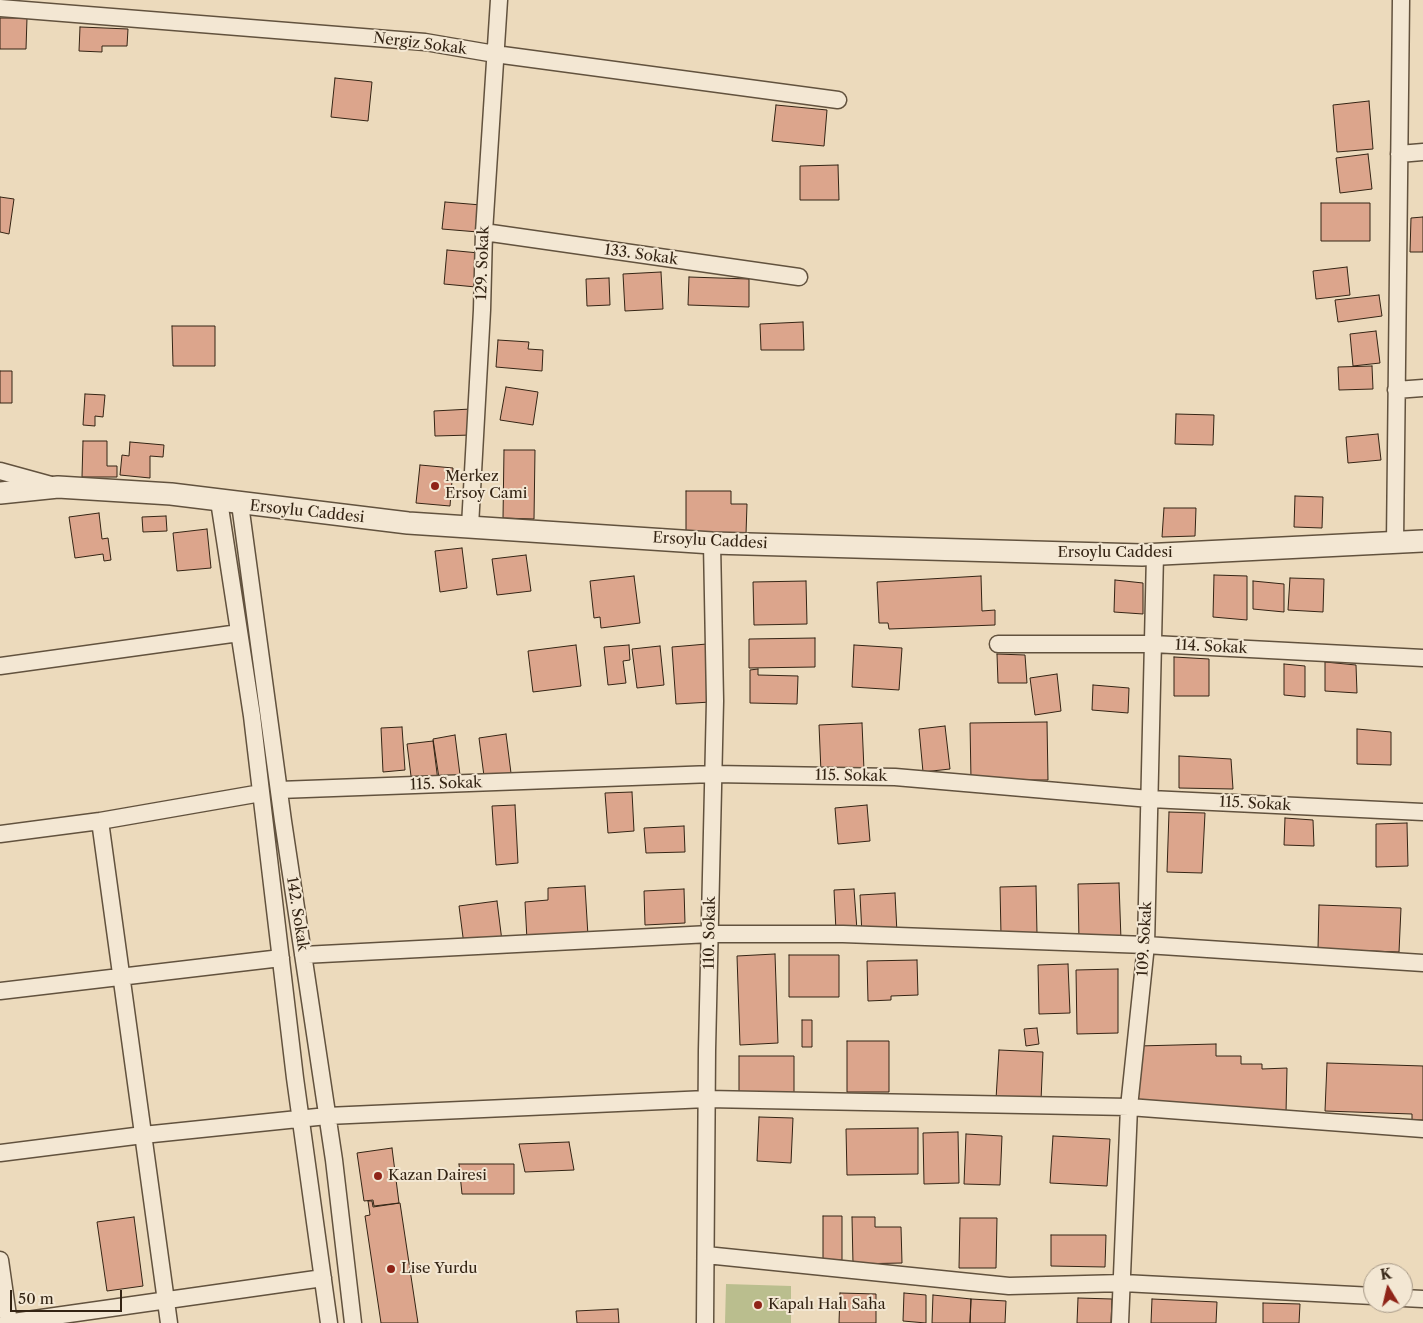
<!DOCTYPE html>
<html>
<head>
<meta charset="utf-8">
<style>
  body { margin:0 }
  #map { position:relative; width:1423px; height:1323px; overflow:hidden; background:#ecdabc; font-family:"Libre Caslon Text",serif }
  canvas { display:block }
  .north { position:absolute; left:1363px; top:1263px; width:50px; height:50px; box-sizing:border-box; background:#f3e7d3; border:1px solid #a79987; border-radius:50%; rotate:351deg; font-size:14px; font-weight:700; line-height:20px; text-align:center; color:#342414 }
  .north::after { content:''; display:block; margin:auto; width:18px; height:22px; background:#8f2418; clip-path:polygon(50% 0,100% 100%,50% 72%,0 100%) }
  .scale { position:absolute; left:10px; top:1290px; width:112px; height:22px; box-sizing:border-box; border:2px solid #342414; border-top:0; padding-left:6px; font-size:15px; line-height:18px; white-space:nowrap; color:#342414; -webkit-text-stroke:4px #f3e7d3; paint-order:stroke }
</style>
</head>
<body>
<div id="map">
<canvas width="1423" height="1323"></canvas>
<div class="north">K</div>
<div class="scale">50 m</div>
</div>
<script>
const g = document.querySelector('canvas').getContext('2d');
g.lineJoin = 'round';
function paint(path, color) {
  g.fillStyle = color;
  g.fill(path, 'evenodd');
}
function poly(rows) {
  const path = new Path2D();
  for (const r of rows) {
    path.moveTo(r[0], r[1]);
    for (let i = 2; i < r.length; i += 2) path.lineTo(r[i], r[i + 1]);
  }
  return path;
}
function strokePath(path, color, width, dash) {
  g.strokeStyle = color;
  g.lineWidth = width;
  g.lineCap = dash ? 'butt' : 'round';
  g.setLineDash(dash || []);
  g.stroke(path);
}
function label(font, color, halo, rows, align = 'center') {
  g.font = font + ' "Libre Caslon Text",serif';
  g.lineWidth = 4;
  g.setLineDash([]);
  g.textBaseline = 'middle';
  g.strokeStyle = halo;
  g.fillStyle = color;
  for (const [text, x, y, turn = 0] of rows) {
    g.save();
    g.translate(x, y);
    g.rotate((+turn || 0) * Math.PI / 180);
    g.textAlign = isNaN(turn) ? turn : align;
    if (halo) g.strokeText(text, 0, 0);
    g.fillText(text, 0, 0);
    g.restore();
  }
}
const green = poly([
  [726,1284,791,1286,791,1323,725,1323]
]);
const building = poly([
  [0,18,27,18,26,49,0,49,0,18],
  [80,27,128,29,127,46,102,46,102,52,79,51,80,27],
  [335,78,372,82,368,121,331,117,335,78],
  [1369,101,1373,149,1337,152,1333,105,1369,101],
  [776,105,827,110,824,146,772,141,776,105],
  [1368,154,1372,189,1340,193,1336,158,1368,154],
  [838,165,839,200,800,200,800,166,838,165],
  [0,197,14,199,9,234,0,232,0,197],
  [445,202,481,205,478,232,442,229,445,202],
  [1321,203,1370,203,1370,241,1321,241,1321,203],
  [1423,217,1423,252,1410,252,1411,218,1423,217],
  [447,250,479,253,476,287,444,284,447,250],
  [1347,267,1350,295,1316,299,1313,271,1347,267],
  [661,272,663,309,625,311,623,274,661,272],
  [689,277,749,279,749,307,688,305,689,277],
  [609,278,610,305,587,306,586,279,609,278],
  [1379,295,1382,316,1338,322,1335,300,1379,295],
  [803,322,804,350,761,350,760,324,803,322],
  [172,326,215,326,215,366,173,366,172,326],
  [1376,331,1380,363,1353,366,1350,334,1376,331],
  [498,340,529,342,528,349,543,350,542,371,496,367,498,340],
  [1372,366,1373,389,1339,390,1338,367,1372,366],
  [0,371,12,371,12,403,0,403,0,371],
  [506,387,538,392,533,425,500,420,506,387],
  [85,394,105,395,103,417,95,416,95,426,83,425,85,394],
  [471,409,472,435,435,436,434,411,471,409],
  [1176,414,1214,415,1213,445,1175,444,1176,414],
  [1378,434,1381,460,1348,463,1346,437,1378,434],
  [83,441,107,441,107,466,117,466,117,477,82,477,83,441],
  [130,442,164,445,163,457,150,456,150,478,120,475,122,455,129,456,130,442],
  [504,450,535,450,534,519,503,518,504,450],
  [420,465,453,468,450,506,416,503,420,465],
  [686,491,731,491,731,504,747,504,746,534,686,534,686,491],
  [1295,496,1323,497,1322,528,1294,527,1295,496],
  [1164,508,1196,508,1195,536,1162,537,1164,508],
  [99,513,102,539,108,538,111,560,104,561,103,554,75,558,69,517,99,513],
  [166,516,167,531,143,532,142,517,166,516],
  [207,529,211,568,177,571,173,533,207,529],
  [462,548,467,588,440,592,435,551,462,548],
  [526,555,531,591,497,595,492,559,526,555],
  [1214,575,1247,576,1247,620,1213,617,1214,575],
  [634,576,640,623,601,628,600,617,594,618,590,581,634,576],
  [981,576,982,611,995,610,995,625,889,629,888,623,879,623,877,582,981,576],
  [1290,578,1324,579,1323,612,1288,610,1290,578],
  [1115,580,1143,583,1143,614,1114,612,1115,580],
  [806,581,807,624,754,625,753,582,806,581],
  [1253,581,1284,584,1284,612,1253,609,1253,581],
  [815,638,815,667,749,668,749,639,815,638],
  [707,644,711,702,676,704,672,647,707,644],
  [576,645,581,686,533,692,528,651,576,645],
  [629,645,630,660,623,661,626,683,608,685,604,647,629,645],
  [854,645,902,648,899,690,852,687,854,645],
  [660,646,664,685,637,688,632,649,660,646],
  [997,654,1025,655,1027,683,998,683,997,654],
  [1174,657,1209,659,1209,696,1174,696,1174,657],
  [1325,662,1356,665,1357,693,1325,691,1325,662],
  [1284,664,1305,666,1305,697,1284,695,1284,664],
  [758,669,758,675,798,676,797,704,750,703,750,670,758,669],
  [1057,674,1061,711,1035,715,1030,678,1057,674],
  [1093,685,1129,688,1128,713,1092,710,1093,685],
  [1047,722,1048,780,971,780,970,723,1047,722],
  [862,723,864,770,821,772,819,725,862,723],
  [945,726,950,769,923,772,919,729,945,726],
  [402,727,405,770,383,772,381,728,402,727],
  [1357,729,1391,732,1391,765,1357,764,1357,729],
  [506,734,511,773,484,776,479,738,506,734],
  [455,735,460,775,439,778,433,739,455,735],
  [433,741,438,781,412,784,407,744,433,741],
  [1179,756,1231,759,1233,789,1179,788,1179,756],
  [632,792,634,831,608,833,605,793,632,792],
  [515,805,518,863,496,865,492,806,515,805],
  [867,805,870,841,838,844,835,808,867,805],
  [1169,812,1205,813,1202,873,1167,872,1169,812],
  [1285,818,1313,820,1314,846,1284,845,1285,818],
  [1407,823,1408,866,1376,867,1376,824,1407,823],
  [684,826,685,852,646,853,644,828,684,826],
  [1119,883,1121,940,1079,942,1078,884,1119,883],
  [585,886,588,936,527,940,525,902,548,900,548,888,585,886],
  [1036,886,1037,934,1001,935,1000,887,1036,886],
  [684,889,685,923,645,925,644,891,684,889],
  [854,889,857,930,836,931,834,890,854,889],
  [895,893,897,933,862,935,860,895,895,893],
  [497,901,502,941,464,945,459,906,497,901],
  [1319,905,1401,908,1399,952,1318,949,1319,905],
  [775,954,778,1043,740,1045,737,956,775,954],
  [789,955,839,955,839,997,789,997,789,955],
  [917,960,918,995,891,996,891,1000,868,1001,867,961,917,960],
  [1068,964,1070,1013,1039,1014,1038,965,1068,964],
  [1118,969,1118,1033,1077,1034,1076,970,1118,969],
  [802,1020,812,1020,812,1047,802,1047,802,1020],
  [1037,1028,1039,1044,1026,1046,1024,1029,1037,1028],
  [847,1041,889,1041,889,1092,847,1092,847,1041],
  [1216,1044,1216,1056,1241,1056,1241,1064,1262,1064,1262,1069,1287,1068,1286,1113,1136,1103,1138,1046,1216,1044],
  [999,1050,1043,1052,1041,1101,996,1099,999,1050],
  [739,1056,794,1056,794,1096,739,1097,739,1056],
  [1327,1063,1423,1066,1423,1120,1412,1120,1412,1114,1325,1111,1327,1063],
  [759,1117,793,1118,791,1163,757,1161,759,1117],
  [918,1128,918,1174,847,1175,846,1129,918,1128],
  [958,1132,959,1183,924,1184,923,1133,958,1132],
  [966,1134,1002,1136,1000,1185,964,1184,966,1134],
  [1053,1136,1110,1139,1107,1186,1050,1183,1053,1136],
  [569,1142,574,1170,525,1172,519,1144,569,1142],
  [392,1148,399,1203,374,1206,373,1200,364,1201,357,1153,392,1148],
  [459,1164,514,1164,514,1194,462,1194,459,1164],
  [368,1201,372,1201,373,1207,400,1203,418,1323,381,1323,365,1216,370,1215,368,1201],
  [823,1216,842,1216,842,1260,823,1260,823,1216],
  [134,1217,143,1286,107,1291,97,1222,134,1217],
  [852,1217,875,1217,875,1227,901,1227,902,1263,853,1264,852,1217],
  [960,1218,997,1218,996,1268,959,1268,960,1218],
  [1051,1235,1106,1235,1105,1267,1051,1266,1051,1235],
  [840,1293,876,1294,876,1323,839,1323,840,1293],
  [904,1293,926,1295,926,1323,903,1321,904,1293],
  [933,1295,971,1299,970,1323,932,1323,933,1295],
  [1078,1298,1112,1299,1111,1323,1077,1323,1078,1298],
  [971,1299,1006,1301,1005,1323,970,1323,971,1299],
  [1152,1299,1217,1302,1216,1323,1151,1323,1152,1299],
  [1263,1303,1300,1304,1299,1323,1263,1323,1263,1303],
  [618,1309,619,1323,577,1323,576,1311,618,1309]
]);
const minor = poly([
  [0,8,425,42,495,54,838,100],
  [1399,154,1423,152],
  [484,232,799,277],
  [1396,390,1423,388],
  [0,471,51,485],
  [219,501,252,716,295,1078,329,1323],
  [240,504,283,821,334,1160,353,1323],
  [470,526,482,310,484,232,499,0],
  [1395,543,1401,0],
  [998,644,1153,644,1423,658],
  [0,666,239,633],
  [279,790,713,774,895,777,1150,799,1423,812],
  [100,821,169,1323],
  [0,834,100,821,261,793],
  [303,955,710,934,843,934,1146,945,1423,963],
  [0,991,281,958],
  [0,1153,143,1135,327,1116,707,1099,1129,1107,1423,1129],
  [706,1255,1009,1286,1123,1283,1373,1296],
  [0,1260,9,1323],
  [1403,1298,1423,1299],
  [6,1323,323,1278],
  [705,1323,707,1050,715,701,712,543],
  [1120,1323,1129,1107,1146,945,1155,554]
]);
const tertiary = poly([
  [0,493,58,487,171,494,408,523,712,543,1142,555,1423,541]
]);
const markers = [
  [435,486,5,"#8f2418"],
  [378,1176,5,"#8f2418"],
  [391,1269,5,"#8f2418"],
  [758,1305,5,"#8f2418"]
];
const streetNames = [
  ["Nergiz Sokak",420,44,7],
  ["133. Sokak",641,255,8],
  ["129. Sokak",483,263,-88],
  ["Ersoylu Caddesi",307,512,6],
  ["Ersoylu Caddesi",710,541,3],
  ["Ersoylu Caddesi",1115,553],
  ["114. Sokak",1211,647,3],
  ["115. Sokak",851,776,1],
  ["115. Sokak",446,784,-2],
  ["115. Sokak",1255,804,3],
  ["142. Sokak",297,914,81],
  ["110. Sokak",710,933,-89],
  ["109. Sokak",1145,939,-87]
];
const poiNames = [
  ["Merkez",445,477],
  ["Ersoy Cami",445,494],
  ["Kazan Dairesi",388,1176],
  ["Lise Yurdu",401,1269],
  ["Kapalı Halı Saha",768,1305]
];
paint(green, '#babe8e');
paint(building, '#dca58c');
strokePath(building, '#342414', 1);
strokePath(minor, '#62523e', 19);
strokePath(tertiary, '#62523e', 24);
strokePath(minor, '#f3e7d3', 16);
strokePath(tertiary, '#f3e7d3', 21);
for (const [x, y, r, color] of markers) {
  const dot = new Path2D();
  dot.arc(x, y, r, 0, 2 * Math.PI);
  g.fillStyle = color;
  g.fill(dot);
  strokePath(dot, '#f3e7d3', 2);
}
label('15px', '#342414', '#f3e7d3', streetNames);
label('15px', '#342414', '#f3e7d3', poiNames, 'left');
</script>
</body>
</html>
